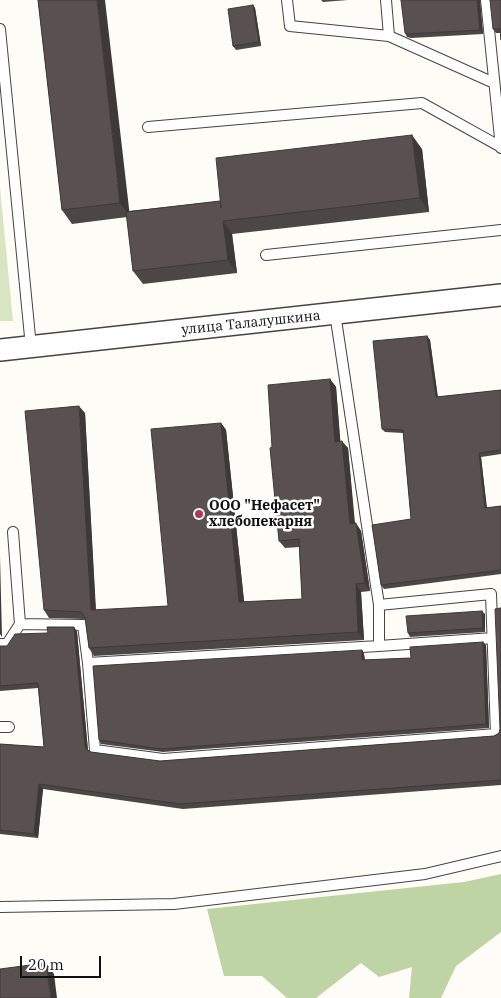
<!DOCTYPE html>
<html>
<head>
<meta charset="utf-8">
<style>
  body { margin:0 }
  #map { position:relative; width:501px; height:998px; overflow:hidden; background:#fefcf6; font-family:"IBM Plex Serif",serif }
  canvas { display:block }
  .scale { position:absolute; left:20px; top:956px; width:81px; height:22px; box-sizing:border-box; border:2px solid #111; border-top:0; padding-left:6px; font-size:15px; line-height:18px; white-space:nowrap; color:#111; -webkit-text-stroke:4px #fff; paint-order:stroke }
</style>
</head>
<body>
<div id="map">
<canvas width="501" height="998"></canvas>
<div class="scale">20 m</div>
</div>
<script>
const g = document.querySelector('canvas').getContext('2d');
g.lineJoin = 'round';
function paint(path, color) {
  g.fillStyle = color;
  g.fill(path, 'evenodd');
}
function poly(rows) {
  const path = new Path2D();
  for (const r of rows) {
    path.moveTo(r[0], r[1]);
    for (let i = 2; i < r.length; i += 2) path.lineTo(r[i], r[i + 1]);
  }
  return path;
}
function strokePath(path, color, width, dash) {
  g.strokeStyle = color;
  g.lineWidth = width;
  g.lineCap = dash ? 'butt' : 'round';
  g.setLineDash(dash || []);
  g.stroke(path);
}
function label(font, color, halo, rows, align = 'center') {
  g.font = font + ' "IBM Plex Serif",serif';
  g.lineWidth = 5;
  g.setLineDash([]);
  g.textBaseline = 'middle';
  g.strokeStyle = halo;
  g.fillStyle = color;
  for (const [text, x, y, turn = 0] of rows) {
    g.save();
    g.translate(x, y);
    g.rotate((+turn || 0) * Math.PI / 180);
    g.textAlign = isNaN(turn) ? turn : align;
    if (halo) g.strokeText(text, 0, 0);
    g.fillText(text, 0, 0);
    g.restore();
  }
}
const green = poly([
  [0,188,13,321,0,321]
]);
const forest = poly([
  [501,874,501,932,456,966,441,998,409,998,412,967,379,977,361,963,316,998,287,998,262,976,224,976,207,909,464,882]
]);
const lane = poly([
  [287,0,290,26,389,36,494,83],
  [386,0,389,36],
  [486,0,501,148],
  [0,29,31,347],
  [148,127,422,103,501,147],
  [266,255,501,230],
  [335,313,379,605,379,646,88,663,95,750,163,759,496,734,491,594,379,605],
  [20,624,83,625,88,663],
  [0,644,7,644,20,624,13,532],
  [379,646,493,638],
  [0,727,9,727],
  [0,907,174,904,425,874,501,856]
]);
const street = poly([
  [0,350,501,295]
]);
const wall = poly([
  [38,0,129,211,220,201,422,149,429,212,232,234,237,273,143,284,133,271,127,217,72,224,62,210],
  [321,0,348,0,323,2],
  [480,0,483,34,411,38,407,37,405,33],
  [501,0,500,33,496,33,493,29],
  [253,5,255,8,261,46,236,50,233,46],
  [427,336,430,340,438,397,501,390,501,454,481,457,487,508,501,506,501,574,384,589,381,585,411,519,403,433,385,432,382,429],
  [330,379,336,387,340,441,348,448,355,523,361,531,370,591,361,592,364,640,94,656,89,648,85,619,49,618,44,610,85,413,96,610,168,606,221,423,226,430,244,602,302,599,299,547,285,548,279,541,272,447],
  [501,608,501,785,183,809,43,789,38,838,0,834,0,744,44,747,38,688,0,691,0,646,7,646,48,633,74,627,77,632,88,750,91,752,160,761,494,736,499,733,500,729],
  [485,614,485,632,410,637,408,633],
  [486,645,489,728,163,752,101,744,99,740,362,650,364,654,365,660,411,658]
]);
const shadedWall = poly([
  [97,0,105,0,130,217,120,203],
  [477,0,480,0,483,34,480,30],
  [253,5,255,8,261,46,259,42],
  [412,135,422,149,429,212,420,198],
  [223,221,232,234,237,273,228,260],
  [427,336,430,340,438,401,436,397],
  [330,379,336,387,341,449,335,442],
  [79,406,85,413,96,617,91,610],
  [221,423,226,430,245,610,239,602],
  [342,441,348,448,355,531,350,524],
  [479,453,481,457,487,512,485,508],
  [356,523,361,531,370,591,365,583],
  [0,557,2,637,0,634],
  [356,584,361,592,364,640,358,632],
  [482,611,485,614,485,632,483,628],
  [74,627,77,632,88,751,86,749,85,746],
  [483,642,486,645,489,728,486,724],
  [362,650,364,654,365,664,362,660],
  [39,784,43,789,38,838,34,834],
  [46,963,54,974,57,998,51,998]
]);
const building = poly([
  [38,0,97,0,120,203,62,210,38,0],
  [401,0,477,0,480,30,408,34,405,33,401,0],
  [490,0,501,0,501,40,500,29,493,29,490,0],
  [253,5,259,42,233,46,228,9,253,5],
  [412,135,420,198,223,221,228,260,133,271,126,212,220,201,221,208,216,158,412,135],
  [427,336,436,397,501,390,501,450,479,453,485,508,501,506,501,570,381,585,372,525,411,519,403,430,382,429,373,341,427,336],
  [330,379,335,442,342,441,350,524,356,523,365,583,356,584,358,632,89,648,85,617,81,612,44,610,25,411,79,406,91,610,168,606,151,429,221,423,239,602,302,599,299,539,279,541,270,448,272,447,268,385,330,379],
  [501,608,501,780,180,804,39,784,34,834,0,830,0,744,44,747,38,683,0,686,0,646,7,646,15,634,48,633,47,627,74,627,85,746,86,749,91,752,160,761,494,736,499,733,500,729,495,609,501,608],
  [482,611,483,628,408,633,406,616,482,611],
  [483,642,486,724,161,749,99,740,93,666,362,650,362,660,411,658,410,647,483,642],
  [46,963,51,998,0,998,0,969,46,963]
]);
const markers = [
  [199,514,5,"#b03a4a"]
];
const streetNames = [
  ["улица Талалушкина",251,323,-6]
];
const poiNames = [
  ["ООО \"Нефасет\"",209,506],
  ["хлебопекарня",209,522]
];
paint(green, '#d8e5c3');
paint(forest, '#bed4a4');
strokePath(lane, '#444', 12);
strokePath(street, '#444', 24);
strokePath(lane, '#fff', 10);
strokePath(street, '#fff', 21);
paint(wall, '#4c4644');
paint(shadedWall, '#3e3937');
paint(building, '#58514f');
strokePath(building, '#3e3937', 1);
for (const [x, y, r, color] of markers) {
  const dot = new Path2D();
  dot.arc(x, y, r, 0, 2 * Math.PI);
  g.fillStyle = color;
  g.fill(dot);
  strokePath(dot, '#fff', 2);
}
label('14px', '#111', '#fff', streetNames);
label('bold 14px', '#111', '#fff', poiNames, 'left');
</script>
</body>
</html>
